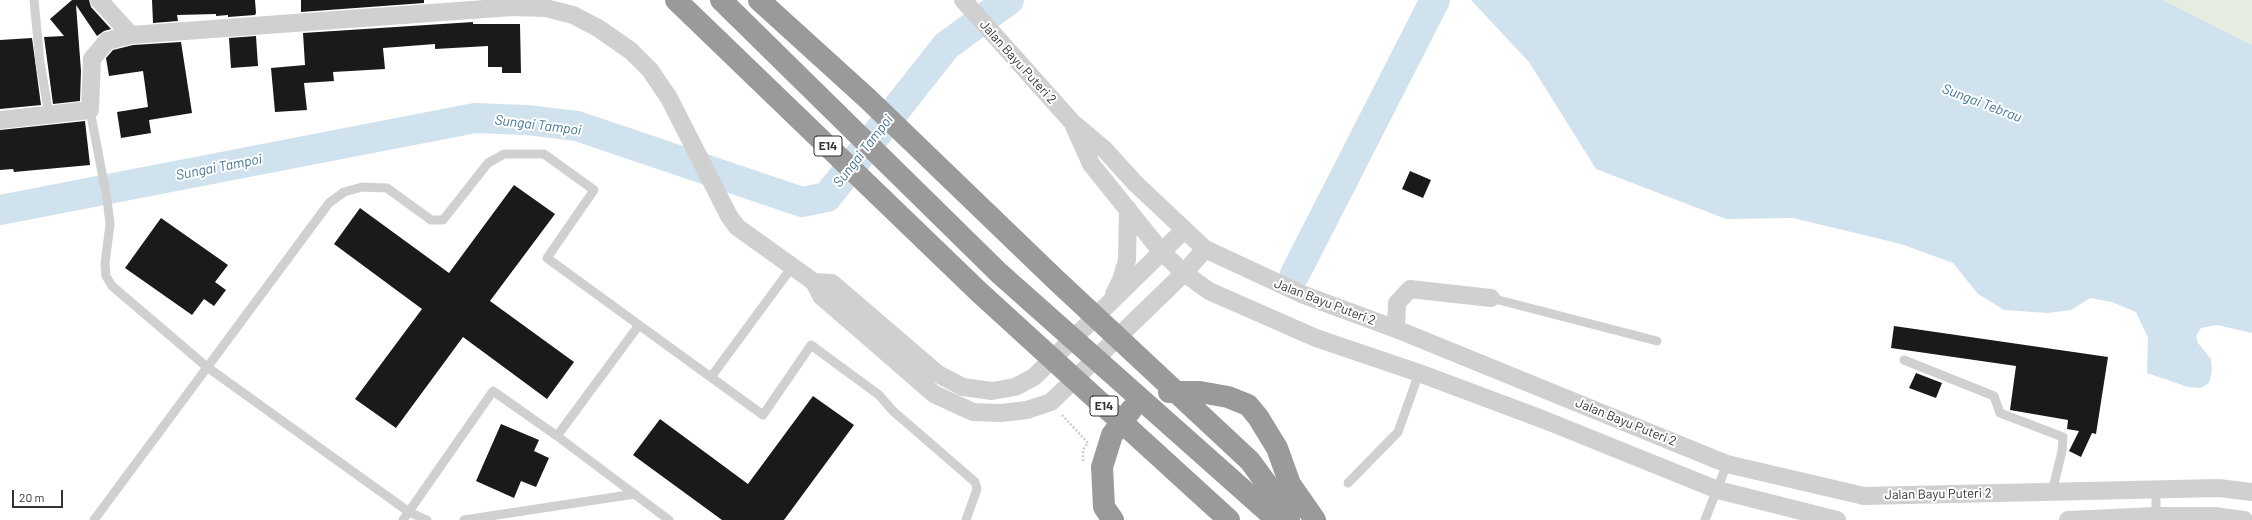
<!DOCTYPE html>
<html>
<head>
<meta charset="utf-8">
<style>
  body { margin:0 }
  #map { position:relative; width:2252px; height:520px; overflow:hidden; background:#fff; font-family:Barlow,sans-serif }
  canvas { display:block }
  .scale { position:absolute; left:12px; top:490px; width:51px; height:18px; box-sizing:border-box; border:2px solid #333; border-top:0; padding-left:5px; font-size:12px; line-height:14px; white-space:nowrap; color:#333; -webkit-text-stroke:3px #fff; paint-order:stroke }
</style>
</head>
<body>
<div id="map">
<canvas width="2252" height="520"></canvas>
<div class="scale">20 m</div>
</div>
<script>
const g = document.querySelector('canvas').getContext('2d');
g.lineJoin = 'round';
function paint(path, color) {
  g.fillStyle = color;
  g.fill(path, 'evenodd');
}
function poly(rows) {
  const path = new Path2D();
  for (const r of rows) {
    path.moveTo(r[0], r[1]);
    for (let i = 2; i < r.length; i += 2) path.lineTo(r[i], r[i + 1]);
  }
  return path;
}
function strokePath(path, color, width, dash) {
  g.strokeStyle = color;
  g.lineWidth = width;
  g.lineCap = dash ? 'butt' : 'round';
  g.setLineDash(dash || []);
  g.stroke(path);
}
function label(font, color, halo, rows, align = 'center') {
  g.font = font + ' Barlow,sans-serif';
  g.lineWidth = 4;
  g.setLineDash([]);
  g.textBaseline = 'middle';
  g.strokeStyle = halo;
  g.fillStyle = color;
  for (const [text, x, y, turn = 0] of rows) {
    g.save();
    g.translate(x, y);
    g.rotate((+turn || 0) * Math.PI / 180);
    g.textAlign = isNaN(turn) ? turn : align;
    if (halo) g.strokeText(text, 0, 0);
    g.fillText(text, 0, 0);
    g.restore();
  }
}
const green = poly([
  [2163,0,2252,0,2252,45]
]);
const water = poly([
  [1471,0,2163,0,2252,45,2252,333,2217,325,2201,328,2196,336,2198,343,2211,359,2212,371,2209,383,2201,388,2188,387,2147,373,2148,338,2136,312,2112,302,2090,298,2071,310,2048,313,2004,310,1978,294,1953,263,1901,244,1793,218,1726,219,1596,169,1529,62]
]);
const river = poly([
  [0,210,475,118,527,120,577,126,802,202,827,197,946,46,1009,0],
  [1295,274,1435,0]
]);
const building = poly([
  [72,0,89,0,91,7,111,29,104,31,97,36,76,5,81,71,80,101,53,104,44,37,64,36,50,19],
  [152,0,255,0,256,13,255,15,228,17,228,15,216,16,216,14,177,15,178,21,153,23],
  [301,0,424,0,424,3,301,12],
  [473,22,473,24,520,24,521,73,502,73,502,67,488,67,488,46,435,49,435,44,383,48,385,69,333,72,334,81,304,83,307,110,275,112,271,68,305,65,303,33],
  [256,36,258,66,231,68,229,38],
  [32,38,41,105,0,109,0,40],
  [181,42,192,113,149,120,151,133,121,138,117,112,148,107,143,71,109,76,106,58,113,50,133,45],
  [85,121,90,165,14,172,13,169,0,170,0,130],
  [1410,171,1431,180,1423,198,1402,189],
  [514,185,555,214,490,301,574,362,547,399,463,337,396,428,355,399,422,309,334,244,360,208,449,273],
  [161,218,228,265,215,282,226,290,214,306,204,299,192,315,125,268],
  [1894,326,2108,357,2096,434,2092,433,2081,457,2069,451,2079,431,2067,429,2068,420,2010,410,2016,366,1891,348],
  [1916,373,1942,383,1936,398,1909,388],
  [813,396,854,425,784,520,722,520,633,455,660,419,748,484],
  [501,424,539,440,534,451,549,458,536,487,521,481,514,498,476,481]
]);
const path = poly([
  [1062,415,1088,443,1083,450,1083,461]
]);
const service = poly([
  [34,0,40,62,49,115],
  [90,110,107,199,110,224,105,264,106,276,112,286,207,367,409,512,427,520],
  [1491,298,1657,341],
  [639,325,763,415,811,345,879,395,893,411,975,482,977,489,966,520],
  [1904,360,1994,396,2000,413,2063,437,2062,451,2052,492],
  [711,377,792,267],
  [1348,483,1398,432,1419,373],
  [2156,518,2156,489],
  [94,520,329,203,344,192,362,187,387,188,431,220,443,220,488,163,504,154,544,154,594,190,547,258,639,325,557,436],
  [403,520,493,391,557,436,669,520],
  [464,520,635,494],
  [1705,520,1727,464]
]);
const minor = poly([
  [99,0,131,35],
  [963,0,1073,123,1105,150,1135,183,1205,249,1304,295,1396,329,1727,464,1864,496,2219,488,2252,492],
  [0,120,90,110,92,59,107,41,131,35,512,7,546,8,573,15,598,28,631,51,650,70,669,98,729,216,737,227,814,282,821,296,934,394,973,412,1001,413,1027,410,1051,402,1184,273,1205,249],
  [1074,126,1091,164,1161,251,1184,273,1209,291,1316,338,1419,373,1542,419,1718,490,1837,520],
  [814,282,832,283,938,374,963,387,992,391,1015,387,1034,377,1184,230],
  [1114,294,1121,280,1127,260,1128,209],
  [1396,329,1397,303,1410,289,1491,298],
  [2068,520,2156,516,2214,516,2244,520]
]);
const motorway = poly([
  [676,0,979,292,1229,520],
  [721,0,999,273,1277,520],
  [759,0,868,99,1055,279,1250,461,1283,506,1289,520],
  [1169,392,1200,392,1228,397,1248,405,1258,417,1277,448,1290,484,1315,520],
  [1113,520,1104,507,1102,467,1112,435,1131,410]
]);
const shields = [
  [828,146,28],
  [1104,406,28]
];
const shieldNames = [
  ["E14",828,146],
  ["E14",1104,406]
];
const streetNames = [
  ["Jalan Bayu Puteri 2",1018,62,48],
  ["Jalan Bayu Puteri 2",1325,302,21],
  ["Jalan Bayu Puteri 2",1626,422,22],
  ["Jalan Bayu Puteri 2",1938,494,-1]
];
const waterNames = [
  ["Sungai Tebrau",1982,103,21],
  ["Sungai Tampoi",538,125,7],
  ["Sungai Tampoi",863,151,-52],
  ["Sungai Tampoi",219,167,-11]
];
paint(green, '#e6ecdf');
paint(water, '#cfe2ee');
strokePath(river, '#cfe2ee', 30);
paint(building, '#1a1a1a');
strokePath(path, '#cdcdcd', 2.5, [2, 2]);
strokePath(service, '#d0d0d0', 9);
strokePath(minor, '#d0d0d0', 18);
strokePath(motorway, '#9a9a9a', 22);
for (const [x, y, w] of shields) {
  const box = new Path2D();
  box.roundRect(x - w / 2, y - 10, w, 20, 3);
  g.fillStyle = '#fff';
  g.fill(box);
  strokePath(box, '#333', 1);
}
label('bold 12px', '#333', null, shieldNames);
label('13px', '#333', '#fff', streetNames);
label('italic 14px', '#3f7597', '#fff', waterNames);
</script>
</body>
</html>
